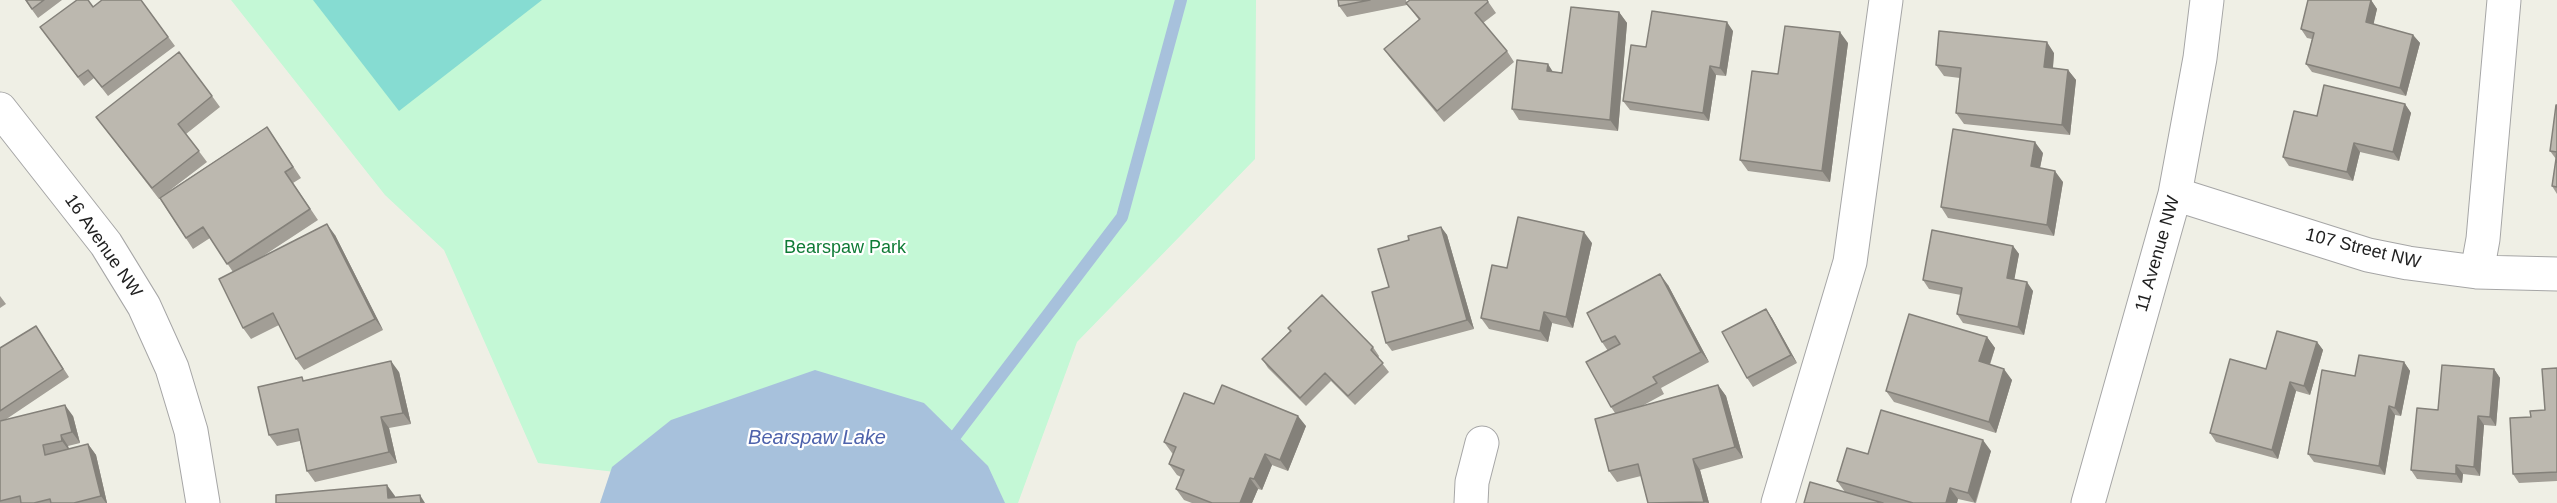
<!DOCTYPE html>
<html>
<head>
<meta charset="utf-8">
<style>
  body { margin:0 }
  canvas { display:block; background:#efefe5 }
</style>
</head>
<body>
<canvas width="2557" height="503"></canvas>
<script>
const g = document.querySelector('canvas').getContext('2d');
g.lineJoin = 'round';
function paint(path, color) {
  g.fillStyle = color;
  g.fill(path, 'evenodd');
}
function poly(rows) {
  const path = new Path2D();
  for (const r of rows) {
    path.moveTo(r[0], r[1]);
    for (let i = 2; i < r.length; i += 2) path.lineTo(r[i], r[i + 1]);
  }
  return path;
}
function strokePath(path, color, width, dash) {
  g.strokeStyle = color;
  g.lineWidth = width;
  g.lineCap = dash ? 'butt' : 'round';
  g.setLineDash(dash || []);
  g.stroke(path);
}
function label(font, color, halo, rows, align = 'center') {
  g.font = font + ' Helvetica,sans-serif';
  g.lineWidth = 4.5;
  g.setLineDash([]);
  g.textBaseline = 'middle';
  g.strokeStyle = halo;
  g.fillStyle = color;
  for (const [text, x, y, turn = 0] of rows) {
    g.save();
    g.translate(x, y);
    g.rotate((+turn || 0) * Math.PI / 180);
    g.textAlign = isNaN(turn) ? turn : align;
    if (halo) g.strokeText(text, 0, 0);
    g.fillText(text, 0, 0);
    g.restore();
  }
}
const park = poly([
  [231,0,1256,0,1255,159,1077,342,1018,503,881,503,538,463,444,250,385,195]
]);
const pitch = poly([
  [313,0,542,0,399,111]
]);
const water = poly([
  [815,370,924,403,988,466,1005,503,600,503,612,467,671,420]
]);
const stream = poly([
  [956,435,1122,217,1181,0]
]);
const minor = poly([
  [0,109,106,244,144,306,172,368,191,431,203,503],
  [2175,194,2368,255,2408,263,2477,272,2557,274],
  [2477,272,2483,239,2504,0],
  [1471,503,1472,482,1482,443],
  [1778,503,1850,262,1886,0],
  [2088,503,2175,194,2200,58,2207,0]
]);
const wall = poly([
  [25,0,62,0,38,18],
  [141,0,175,46,108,96,94,78,84,86,40,27,93,7],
  [1338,0,1406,0,1407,3,1487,0,1496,13,1483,23,1507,51,1514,62,1444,122,1392,60,1384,49,1419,20,1407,4,1407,5,1347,17,1339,6],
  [2371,0,2377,9,2373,24,2413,35,2420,43,2406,96,2312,72,2306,64,2312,39,2307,38,2301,29],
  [1619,12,1627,23,1618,131,1519,120,1512,109,1553,72,1562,73],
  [1733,31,1726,76,1716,75,1709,121,1630,110,1623,101,1646,47],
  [1848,43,1830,182,1748,171,1740,160,1778,74],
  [2054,53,2053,68,2068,70,2076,80,2070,135,1964,124,1956,113,1960,78,1944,76,1936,65],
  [212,96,220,107,186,134,207,162,169,191,267,127,301,178,293,183,318,220,257,260,335,235,383,330,304,370,296,359,279,325,251,339,243,328,233,272,210,238,193,249,160,199,159,199,96,117],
  [2405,104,2411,113,2399,161,2360,152,2353,181,2289,166,2283,157,2317,116],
  [2557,105,2557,194,2552,186,2556,159,2550,151],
  [2043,153,2040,168,2063,182,2054,236,1948,218,1941,207],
  [1441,227,1447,235,1474,329,1392,351,1386,343,1409,240],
  [1592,243,1573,328,1552,323,1548,342,1489,329,1481,318,1507,268],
  [2013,246,2019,254,2014,279,2033,291,2024,335,1963,323,1957,314,1961,295,1929,289,1923,280],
  [1668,285,1709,362,1661,388,1664,394,1642,406,1718,385,1726,396,1743,458,1700,470,1709,503,1648,503,1641,476,1617,482,1609,471,1615,413,1611,407,1608,351,1602,342],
  [0,296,6,304,0,308],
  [1766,309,1772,318,1797,363,1753,387,1747,378],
  [36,326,69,377,5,420,73,416,80,443,68,446,69,449,88,444,96,455,107,503,0,503,0,347,1,348],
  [1288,328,1373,347,1379,356,1378,358,1389,372,1355,405,1331,381,1306,406,1268,368,1262,359,1290,331],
  [1987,337,1995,348,1990,365,2012,380,1996,433,1894,402,1886,391],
  [2317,342,2323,350,2310,395,2296,391,2278,459,2216,442,2210,433,2266,369],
  [2404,362,2410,371,2401,416,2395,415,2385,475,2314,462,2308,454,2355,376],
  [2557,368,2557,481,2519,483,2513,474,2545,410],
  [2494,369,2500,378,2496,426,2484,425,2480,476,2463,474,2462,483,2417,479,2411,470,2438,410],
  [399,372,411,424,389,428,397,463,315,482,307,471,300,441,277,446,269,435,305,381],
  [1214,404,1306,426,1288,471,1272,465,1262,490,1258,489,1252,503,1192,503,1184,500,1176,489,1181,477,1177,475,1169,464,1173,454,1172,453,1164,442],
  [1991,451,1976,503,1958,499,1957,503,1883,503,1845,492,1837,481,1868,454]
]);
const shadedWall = poly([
  [2371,0,2377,9,2372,31,2366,22],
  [1619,12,1627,23,1618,131,1610,120],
  [1727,22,1733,31,1726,76,1720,68],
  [1840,32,1848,43,1830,182,1822,171],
  [2413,35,2420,43,2406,96,2400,88],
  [2047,42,2054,53,2052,78,2044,67],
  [1548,64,1555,75,1547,71],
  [1710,66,1716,75,1709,121,1703,113],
  [2068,70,2076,80,2070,135,2062,125],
  [2405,104,2411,113,2399,161,2393,152],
  [2035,142,2043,153,2038,177,2031,166],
  [2354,143,2360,152,2353,181,2347,172],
  [2055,171,2063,182,2054,236,2047,225],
  [327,224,335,235,383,330,375,319],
  [1441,227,1447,235,1474,329,1467,320],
  [1584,232,1592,243,1573,328,1566,317],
  [2013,246,2019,254,2013,287,2007,278],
  [1660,274,1668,285,1709,362,1701,352],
  [2027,282,2033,291,2024,335,2018,327],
  [1766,309,1772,318,1797,363,1791,355],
  [1544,312,1552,323,1548,342,1540,331],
  [1987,337,1995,348,1987,372,1979,361],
  [2317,342,2323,350,2310,395,2304,386],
  [391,361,399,372,411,424,403,413],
  [2404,362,2410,371,2401,416,2395,408],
  [2004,369,2012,380,1996,433,1989,422],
  [2494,369,2500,378,2496,426,2490,417],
  [2290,382,2296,391,2278,459,2272,450],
  [1718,385,1726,396,1743,458,1735,447],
  [65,405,73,416,80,443,72,432],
  [2389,406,2395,415,2385,475,2379,466],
  [1298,416,1306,426,1288,471,1280,460],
  [2478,416,2484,425,2480,476,2474,467],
  [381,417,389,428,397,463,389,452],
  [61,435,68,446,70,452,62,441],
  [1983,440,1991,451,1975,503,1968,493],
  [88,444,96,455,107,503,106,503,101,496],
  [1265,454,1272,465,1262,490,1254,479],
  [1693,459,1700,470,1709,503,1704,502],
  [2456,465,2463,474,2462,483,2456,474],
  [1250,478,1258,489,1252,503,1240,503],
  [387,485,395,496,395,503,388,498],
  [1950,488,1958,499,1957,503,1946,503],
  [420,495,425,503,421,503]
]);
const building = poly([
  [26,0,44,0,32,9,26,0],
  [77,0,88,0,93,7,102,0,141,0,168,37,102,87,88,70,78,77,40,27,77,0],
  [1338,0,1370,0,1339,6,1338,0],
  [1410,0,1487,0,1488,2,1475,13,1507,51,1437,111,1384,49,1420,19,1406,3,1410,0],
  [2308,0,2371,0,2366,22,2413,35,2400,88,2306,64,2314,33,2301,29,2308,0],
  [1571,7,1619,12,1610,120,1512,109,1517,60,1548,64,1547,71,1562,73,1571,7],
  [1652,11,1727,22,1720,68,1710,66,1703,113,1623,101,1631,45,1646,47,1652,11],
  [1785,26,1840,32,1822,171,1740,160,1752,71,1778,74,1785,26],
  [1939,31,2047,42,2044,67,2068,70,2062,125,1956,113,1961,68,1936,65,1939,31],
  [179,52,212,96,178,124,199,151,152,188,96,117,179,52],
  [2324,85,2405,104,2393,152,2354,143,2347,172,2283,157,2294,111,2317,116,2324,85],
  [2556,105,2557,105,2557,187,2552,186,2557,152,2550,151,2556,105],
  [267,127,293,167,285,172,310,209,227,264,203,227,186,238,160,198,267,127],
  [1953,129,2035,142,2031,166,2055,171,2047,225,1941,207,1953,129],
  [1518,217,1584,232,1566,317,1544,312,1540,331,1481,318,1492,265,1507,268,1518,217],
  [327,224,375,319,296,359,273,313,243,328,219,279,327,224],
  [1441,227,1467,320,1386,343,1372,292,1389,287,1378,249,1409,240,1408,236,1441,227],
  [1932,230,2013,246,2007,278,2027,282,2018,327,1957,314,1962,288,1923,280,1932,230],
  [1660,274,1701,352,1653,377,1657,383,1611,407,1586,362,1620,344,1615,336,1602,342,1587,313,1660,274],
  [1322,295,1373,347,1371,350,1383,363,1348,396,1325,373,1300,398,1262,359,1291,331,1288,328,1322,295],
  [1766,309,1791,355,1747,378,1722,332,1766,309],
  [1909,314,1987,337,1979,361,2004,369,1989,422,1886,391,1909,314],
  [36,326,63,369,0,411,0,348,36,326],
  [2277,331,2317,342,2304,386,2290,382,2272,450,2210,433,2230,359,2266,369,2277,331],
  [2359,355,2404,362,2395,408,2389,406,2379,466,2308,454,2322,370,2355,376,2359,355],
  [391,361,403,413,381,417,389,452,307,471,298,429,269,435,258,387,302,377,303,381,391,361],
  [2442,365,2494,369,2490,417,2478,416,2474,467,2456,465,2456,474,2411,470,2417,408,2438,410,2442,365],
  [2557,368,2557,472,2513,474,2510,418,2531,417,2530,411,2545,410,2542,369,2557,368],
  [1222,385,1298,416,1280,460,1265,454,1254,479,1250,478,1240,503,1212,503,1176,489,1184,470,1169,464,1176,447,1164,442,1184,393,1214,404,1222,385],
  [1718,385,1735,447,1693,459,1704,502,1648,503,1638,464,1609,471,1595,419,1718,385],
  [65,405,72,432,61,435,62,441,43,445,45,455,88,444,101,496,74,503,51,503,50,499,34,503,21,503,20,496,0,501,0,421,65,405],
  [1881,410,1983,440,1968,493,1950,488,1946,503,1913,503,1837,481,1847,448,1868,454,1881,410],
  [1810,482,1883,503,1804,503,1810,482],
  [387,485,388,498,420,495,421,503,276,503,276,495,387,485]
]);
const streetNames = [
  ["16 Avenue NW",103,246,55],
  ["107 Street NW",2363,249,14],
  ["11 Avenue NW",2158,254,-74]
];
const parkNames = [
  ["Bearspaw Park",845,248]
];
const waterNames = [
  ["Bearspaw Lake",817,438]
];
paint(park, '#c4f8d6');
paint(pitch, '#86dcd2');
paint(water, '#a7c1dc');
strokePath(stream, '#a7c1dc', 12);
strokePath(minor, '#a6a6a6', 35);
strokePath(minor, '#fff', 33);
paint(wall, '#a29e96');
paint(shadedWall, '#84817a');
paint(building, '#bcb8af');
strokePath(building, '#84817a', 1.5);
label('18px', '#1f1f1f', '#fff', streetNames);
label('18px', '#0f7b36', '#fff', parkNames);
label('italic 20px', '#4e63ac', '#fff', waterNames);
</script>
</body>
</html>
